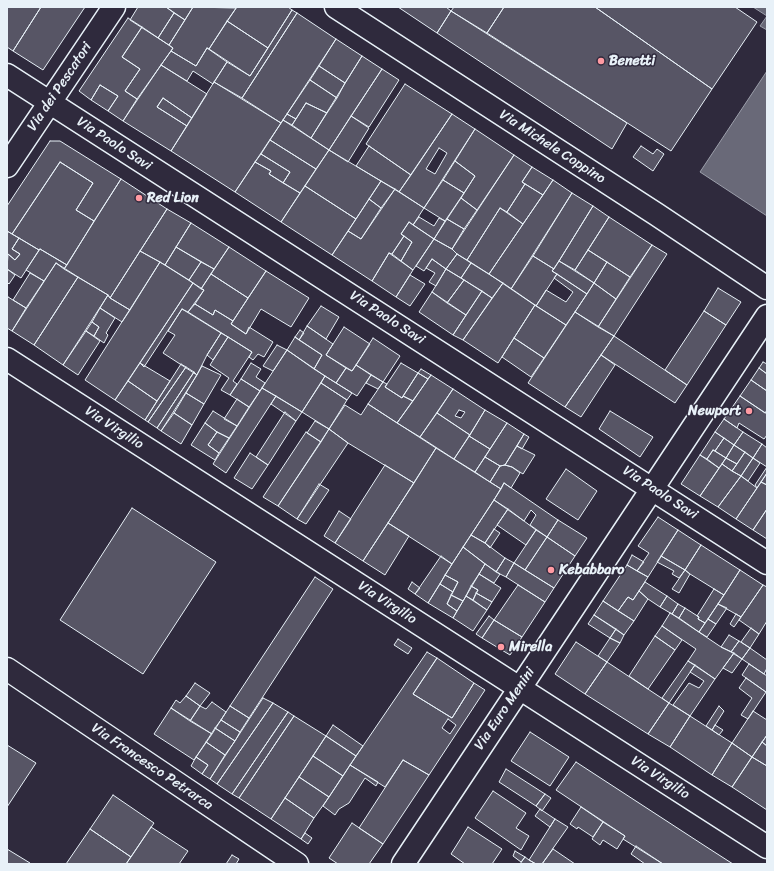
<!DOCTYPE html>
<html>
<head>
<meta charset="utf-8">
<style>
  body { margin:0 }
  #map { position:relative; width:774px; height:871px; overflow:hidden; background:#2f2a3d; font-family:Sriracha,sans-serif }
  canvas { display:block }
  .frame { position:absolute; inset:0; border:8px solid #e8f1f8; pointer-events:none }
</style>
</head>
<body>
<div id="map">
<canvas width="774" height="871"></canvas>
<div class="frame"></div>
</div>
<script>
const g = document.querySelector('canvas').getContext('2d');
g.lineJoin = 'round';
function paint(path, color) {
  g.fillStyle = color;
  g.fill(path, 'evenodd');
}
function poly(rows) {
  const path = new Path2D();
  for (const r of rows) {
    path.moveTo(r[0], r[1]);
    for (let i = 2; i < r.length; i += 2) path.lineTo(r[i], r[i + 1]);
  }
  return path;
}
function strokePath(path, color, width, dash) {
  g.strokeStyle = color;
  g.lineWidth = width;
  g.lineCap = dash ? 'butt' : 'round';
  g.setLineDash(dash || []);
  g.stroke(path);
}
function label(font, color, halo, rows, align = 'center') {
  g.font = font + ' Sriracha,sans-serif';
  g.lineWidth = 3;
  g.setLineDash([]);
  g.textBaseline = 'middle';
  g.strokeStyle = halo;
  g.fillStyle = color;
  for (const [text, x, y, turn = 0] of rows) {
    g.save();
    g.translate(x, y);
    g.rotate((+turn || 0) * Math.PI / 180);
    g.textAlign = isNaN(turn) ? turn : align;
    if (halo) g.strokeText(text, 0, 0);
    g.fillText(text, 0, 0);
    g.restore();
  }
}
const water = poly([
  [753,7,767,7,767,30,760,26,767,16,753,7],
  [767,71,767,216,700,172,767,71]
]);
const building = poly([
  [7,7,41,7,13,51,7,47,7,7],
  [41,7,85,7,43,70,13,51,41,7],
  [138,7,166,7,174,13,158,38,130,20,138,7],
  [166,7,193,7,185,20,166,7],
  [193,7,236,8,209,49,207,48,196,66,171,51,173,48,169,45,193,7],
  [237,7,288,7,292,10,268,48,227,21,237,7],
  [398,7,446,7,451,11,437,33,398,7],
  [454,7,504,7,487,33,451,11,454,7],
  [504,7,595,7,712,89,671,151,487,33,504,7],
  [595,7,735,7,757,22,712,89,595,7],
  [292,10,297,13,242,98,214,82,227,62,250,76,292,10],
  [451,11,627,123,612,149,437,33,451,11],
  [174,13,185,20,169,45,158,38,174,13],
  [297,13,336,39,281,123,242,98,297,13],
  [128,18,142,27,122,57,140,69,125,91,137,99,123,121,108,111,118,96,100,85,91,100,79,91,128,18],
  [227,21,268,48,250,76,209,49,227,21],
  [142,27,173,48,137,99,125,91,140,69,122,57,142,27],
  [336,39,362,56,345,83,319,66,336,39],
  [207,48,227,62,213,84,193,71,187,81,161,65,171,51,196,66,207,48],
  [362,56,382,69,329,150,311,138,362,56],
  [161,65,207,94,192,118,163,98,157,107,187,126,171,151,123,121,161,65],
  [319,66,345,83,337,98,310,80,319,66],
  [382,69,399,80,369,127,351,116,382,69],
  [310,80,337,98,327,113,306,103,296,119,287,114,310,80],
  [214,82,281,123,235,192,171,151,214,82],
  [405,84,452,114,411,175,366,144,405,84],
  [100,85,118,96,108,111,91,100,100,85],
  [163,98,192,118,187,126,157,107,163,98],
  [306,103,327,113,311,138,292,125,306,103],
  [287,114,296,119,292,125,283,120,287,114],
  [452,114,475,129,424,208,399,192,452,114],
  [439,148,447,153,435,174,426,169,439,148],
  [351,116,369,128,348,162,329,150,351,116],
  [283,120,329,150,316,169,270,140,283,120],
  [475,129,514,155,477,210,461,198,475,176,455,161,475,129],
  [270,140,316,169,300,193,283,183,290,172,261,154,270,140],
  [50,141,60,141,121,179,94,221,76,210,93,183,60,162,12,234,7,231,7,206,50,141],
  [369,146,411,175,399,192,356,166,369,146],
  [641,146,653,154,657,149,664,154,653,171,633,157,641,146],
  [329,150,381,181,356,219,305,186,329,150],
  [261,154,290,172,283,183,269,174,271,171,255,162,261,154],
  [514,155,532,167,522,182,525,184,507,212,500,208,467,260,457,254,452,249,514,155],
  [455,161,475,176,464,193,443,180,455,161],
  [60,162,93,183,76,210,94,221,67,265,40,249,39,250,12,234,60,162],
  [255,162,271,171,269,174,300,193,281,222,235,192,255,162],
  [532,167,553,180,543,195,522,182,532,167],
  [121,179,167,209,110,298,108,295,64,269,121,179],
  [443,180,464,193,445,221,424,208,443,180],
  [553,180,572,193,511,289,489,274,553,180],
  [381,181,395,189,381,208,369,199,381,181],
  [525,184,543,195,523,224,507,212,525,184],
  [305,186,356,219,332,255,281,222,305,186],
  [395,189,424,208,413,225,409,222,401,234,404,236,392,254,389,253,372,281,332,255,348,231,361,239,395,189],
  [572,193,593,206,554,269,533,256,572,193],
  [461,198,477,210,464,229,447,219,461,198],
  [369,199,381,208,361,239,348,231,369,199],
  [593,206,609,217,575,270,559,261,593,206],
  [500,208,523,224,489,274,467,260,500,208],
  [167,209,191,223,165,265,140,251,167,209],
  [419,217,434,226,439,218,445,221,434,239,413,225,419,217],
  [609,217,652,245,630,277,588,250,609,217],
  [447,219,464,229,452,249,434,239,447,219],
  [409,222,434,239,413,270,401,261,412,242,401,234,409,222],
  [191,223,229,247,214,269,176,247,191,223],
  [7,231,19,238,12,249,20,254,15,260,8,254,7,255,7,231],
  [404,236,412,242,401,261,392,254,404,236],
  [19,238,39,250,21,278,7,269,8,254,15,260,20,254,12,249,19,238],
  [434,239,452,249,457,254,446,269,432,259,424,271,416,266,434,239],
  [652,245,667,254,614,336,598,327,652,245],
  [176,247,201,262,189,280,165,265,176,247],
  [229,247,266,271,248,298,211,274,229,247],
  [40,249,67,265,64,269,56,263,44,281,26,270,40,249],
  [588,250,607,262,594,283,575,270,588,250],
  [140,251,160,262,130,310,110,298,140,251],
  [389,253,413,270,396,297,372,281,389,253],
  [457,254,471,263,461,278,446,269,457,254],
  [533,256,554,269,552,271,557,274,536,306,511,289,533,256],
  [432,259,446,269,436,286,429,282,435,273,426,268,432,259],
  [559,261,594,283,587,294,552,271,559,261],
  [160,262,193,283,115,400,85,380,160,262],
  [201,262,214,269,201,289,189,280,201,262],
  [607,262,630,277,616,299,594,283,607,262],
  [56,263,78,277,34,345,12,331,56,263],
  [471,263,503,283,492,298,461,278,471,263],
  [7,269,15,275,9,284,7,282,7,269],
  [446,269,464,280,447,303,432,292,446,269],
  [266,271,309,298,291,327,261,309,246,334,231,324,266,271],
  [30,273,44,281,26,308,13,300,30,273],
  [211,274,248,298,233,321,215,310,213,315,195,304,204,290,201,289,211,274],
  [557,274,587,294,566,325,536,306,546,290,566,302,573,292,554,278,557,274],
  [410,275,425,284,410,306,396,297,410,275],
  [78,277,108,295,63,365,34,345,78,277],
  [464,280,482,291,466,315,447,303,464,280],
  [193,283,204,290,188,312,182,309,144,367,140,363,193,283],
  [503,283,535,305,498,363,463,340,503,283],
  [594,283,616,299,598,327,575,312,594,283],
  [718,288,741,302,726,325,704,311,718,288],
  [482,291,492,298,463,340,453,335,482,291],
  [432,292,466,315,453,335,419,312,432,292],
  [108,295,110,298,130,310,122,322,100,308,108,295],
  [8,297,26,308,12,331,7,328,7,299,8,297],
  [195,304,213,315,215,310,233,321,231,324,246,334,249,327,273,342,264,357,258,354,253,360,249,357,252,352,188,312,195,304],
  [535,305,566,325,544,358,514,338,535,305],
  [321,306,339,317,326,339,307,326,321,306],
  [100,308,115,318,106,333,108,335,104,343,94,336,99,327,92,322,100,308],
  [182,309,221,333,207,355,197,375,163,353,175,335,168,331,182,309],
  [704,311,726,325,687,385,665,370,704,311],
  [575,312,614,336,565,407,528,383,575,312],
  [92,322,99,327,94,336,86,331,92,322],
  [307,326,333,344,326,355,346,368,336,383,314,369,322,355,299,340,307,326],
  [344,327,370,344,352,371,326,355,344,327],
  [300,330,304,333,299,340,295,337,300,330],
  [86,331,100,341,78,375,63,365,86,331],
  [221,333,228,337,213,360,207,355,221,333],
  [614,336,687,385,675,403,601,355,614,336],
  [228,337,252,352,233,381,237,384,230,395,221,390,229,378,210,365,228,337],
  [295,337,322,355,314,369,287,350,295,337],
  [373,338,400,356,383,382,356,365,373,338],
  [514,338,544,358,531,377,502,357,514,338],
  [277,345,287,350,273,371,263,366,277,345],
  [287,350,325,376,302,412,262,388,287,350],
  [601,355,615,365,581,417,565,407,601,355],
  [763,362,767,364,767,374,759,368,763,362],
  [140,363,170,381,157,401,128,381,140,363],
  [251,363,261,369,256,377,265,383,260,391,241,379,251,363],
  [401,363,418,373,402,398,385,387,401,363],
  [181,364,186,367,148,422,145,420,181,364],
  [356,365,371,375,357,396,336,383,346,368,352,371,356,365],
  [202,366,221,375,204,404,186,393,202,366],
  [186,367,194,372,157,428,148,422,186,367],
  [759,368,767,374,767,391,751,380,759,368],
  [421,369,431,375,428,379,418,373,421,369],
  [194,372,197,375,161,431,157,428,194,372],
  [418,373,428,379,413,401,403,396,418,373],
  [371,375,383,382,378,389,366,383,371,375],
  [431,375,453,389,420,437,397,423,431,375],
  [325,376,352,393,347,400,321,383,325,376],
  [241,379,260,391,249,407,230,395,241,379],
  [751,380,767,391,767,410,765,413,740,396,751,380],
  [128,381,157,401,145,420,115,400,128,381],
  [383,382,387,384,385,387,402,398,403,396,413,401,397,423,368,404,383,382],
  [321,383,347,400,329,429,302,412,321,383],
  [262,388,276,396,226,473,213,464,262,388],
  [453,389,485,410,470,435,437,413,453,389],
  [459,410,465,412,461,418,455,416,459,410],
  [186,393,204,404,192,425,174,413,186,393],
  [276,396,302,412,296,421,271,404,276,396],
  [740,396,767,414,767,435,764,439,739,423,737,428,724,419,740,396],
  [237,399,249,407,237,426,224,419,237,399],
  [368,404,436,448,414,483,348,443,329,429,345,405,361,415,368,404],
  [485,410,507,423,490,449,469,436,485,410],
  [213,411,237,426,229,438,217,432,205,423,213,411],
  [610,411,653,437,640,457,599,429,610,411],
  [285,412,296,421,268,465,256,457,285,412],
  [174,413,192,425,181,444,161,431,174,413],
  [437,413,470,435,454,459,420,437,437,413],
  [724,419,743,432,734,445,715,432,724,419],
  [315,421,329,429,321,442,307,433,315,421],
  [205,423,217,432,208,445,219,453,215,460,191,445,205,423],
  [507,423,524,434,505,465,500,466,485,457,507,423],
  [329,429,348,443,297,519,278,506,329,429],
  [217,432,229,438,219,453,208,445,217,432],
  [306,432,321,442,278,506,263,497,306,432],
  [715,432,724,438,715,451,713,450,707,459,700,455,715,432],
  [743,432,762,444,753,458,734,445,743,432],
  [524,434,529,437,522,449,517,446,524,434],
  [469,436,490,449,475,472,454,459,469,436],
  [724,438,734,445,726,458,715,451,724,438],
  [762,444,767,448,767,467,753,458,762,444],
  [734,445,745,452,737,464,726,458,734,445],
  [517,446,535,455,523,474,512,467,505,465,517,446],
  [436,448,501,489,452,564,388,523,436,448],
  [713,450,726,458,719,468,707,459,713,450],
  [745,452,753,458,741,476,732,471,745,452],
  [250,453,268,465,252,489,234,478,250,453],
  [700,455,719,468,700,496,681,484,700,455],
  [485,457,500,466,490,482,475,472,485,457],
  [726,458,737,464,732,471,722,464,726,458],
  [753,458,760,463,748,481,741,476,753,458],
  [722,464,732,471,741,476,718,507,700,496,722,464],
  [385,465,414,483,363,561,335,543,385,465],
  [505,465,512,467,520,473,511,488,504,483,501,489,490,482,500,466,505,465],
  [767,467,767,473,757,488,755,485,767,467],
  [566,469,597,491,578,520,546,499,566,469],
  [767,473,767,485,761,482,767,473],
  [741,476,757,488,736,519,718,507,741,476],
  [761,482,767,485,767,509,753,530,736,519,761,482],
  [504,483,558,520,547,537,530,525,536,515,531,510,524,521,494,500,504,483],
  [319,484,329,490,306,524,297,519,319,484],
  [494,500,508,509,485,543,471,535,494,500],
  [132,508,216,562,143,674,60,620,132,508],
  [508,509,536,530,526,545,497,525,508,509],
  [767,509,767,539,753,530,767,509],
  [339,511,351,519,335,543,324,536,339,511],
  [658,517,678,530,648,577,637,571,649,553,638,546,658,517],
  [558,520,587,538,575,556,547,537,558,520],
  [388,523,409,536,385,575,363,561,388,523],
  [494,529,500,533,490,548,485,543,494,529],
  [536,530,547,537,525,570,514,563,536,530],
  [678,530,701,545,685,570,661,556,678,530],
  [471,535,485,543,505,558,496,572,463,547,471,535],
  [547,537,575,556,554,588,525,570,547,537],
  [701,545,740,570,724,595,690,574,685,570,701,545],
  [463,547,485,564,463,601,451,595,458,582,445,575,463,547],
  [632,555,644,562,637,571,627,565,632,555],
  [441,556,452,564,428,603,415,594,441,556],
  [661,556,685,570,679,578,672,574,674,571,657,562,661,556],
  [505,558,514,563,506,577,496,572,505,558],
  [514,563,554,588,545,602,506,577,514,563],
  [485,564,500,574,494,583,479,574,485,564],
  [627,565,648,577,633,600,628,597,618,611,603,601,627,565],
  [685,570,690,574,679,593,672,589,685,570],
  [740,570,763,585,741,617,718,604,740,570],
  [479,574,501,588,492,602,476,593,478,590,471,586,479,574],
  [445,575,458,582,453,592,440,584,445,575],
  [315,577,333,589,249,718,230,706,315,577],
  [412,582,420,588,415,594,408,589,412,582],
  [645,582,667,596,660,607,648,599,639,591,645,582],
  [440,584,453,592,447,604,457,611,453,618,428,603,440,584],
  [518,585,545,602,522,637,494,620,518,585],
  [763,585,767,587,767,621,759,634,739,620,763,585],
  [471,586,478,590,473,600,466,596,471,586],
  [714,589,724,595,705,623,698,619,699,617,697,616,714,589],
  [639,591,648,599,634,621,618,611,628,597,633,600,639,591],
  [476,593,492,602,487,610,473,600,476,593],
  [451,595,463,601,457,611,447,604,451,595],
  [466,596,487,610,473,631,453,618,466,596],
  [667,596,678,604,672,614,660,607,667,596],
  [603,601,634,621,624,635,594,615,603,601],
  [678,604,685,608,679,618,672,614,678,604],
  [718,604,727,608,716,624,708,619,718,604],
  [685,608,699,617,698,619,705,623,699,632,679,618,685,608],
  [670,613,672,614,721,647,734,653,715,679,688,661,696,649,662,626,670,613],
  [736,614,741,617,734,627,730,624,736,614],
  [594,615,616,629,610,638,588,624,594,615],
  [489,616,494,620,482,638,476,634,489,616],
  [708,619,716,624,707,637,699,632,708,619],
  [494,620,522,637,510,655,482,638,494,620],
  [662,626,682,640,675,650,655,636,662,626],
  [751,628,759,634,750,648,741,642,751,628],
  [616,629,624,635,620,643,610,638,616,629],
  [729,635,739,641,731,652,721,647,729,635],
  [655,636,675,650,648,689,629,676,655,636],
  [610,638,620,643,607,662,598,656,610,638],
  [398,639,412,648,408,654,394,645,398,639],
  [739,641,750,648,742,659,731,652,739,641],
  [576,642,607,662,585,694,555,674,576,642],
  [750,648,767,660,767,668,764,674,742,659,750,648],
  [427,652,437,658,413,694,452,718,474,683,485,690,429,775,403,760,385,787,350,765,427,652],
  [448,719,456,725,450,734,442,728,448,719],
  [734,653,742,659,732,673,723,668,734,653],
  [437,658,474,683,452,718,413,694,437,658],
  [688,661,695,665,669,703,662,698,688,661],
  [607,662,669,703,648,734,585,694,607,662],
  [749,664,767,676,767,690,766,692,742,675,749,664],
  [695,665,715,679,690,716,673,705,689,683,699,688,704,681,690,672,695,665],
  [746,678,766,692,748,719,741,715,752,698,739,688,746,678],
  [195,683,210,693,200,706,186,696,195,683],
  [186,696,200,706,190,721,171,708,176,700,180,703,186,696],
  [263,698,273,703,217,784,210,779,263,698],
  [212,702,226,712,212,734,190,721,200,706,206,709,212,702],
  [273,703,288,712,232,794,217,784,273,703],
  [669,703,690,716,670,747,648,734,669,703],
  [230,706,249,718,240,732,221,720,230,706],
  [719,706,724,711,712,730,706,726,719,706],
  [171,708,212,734,194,760,154,734,171,708],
  [753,711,767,720,767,735,752,757,732,743,753,711],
  [288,712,294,716,239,798,232,794,288,712],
  [294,716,326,736,271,819,239,798,294,716],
  [690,716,732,743,712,775,670,747,690,716],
  [221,720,240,732,235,741,215,728,221,720],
  [333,725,363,746,356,756,326,736,333,725],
  [715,725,723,730,719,735,712,730,715,725],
  [215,728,235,741,225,755,206,742,215,728],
  [530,732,569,757,550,786,511,761,530,732],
  [767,735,767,746,762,742,767,735],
  [326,736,356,756,343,776,313,756,326,736],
  [206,742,225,755,210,779,202,774,208,765,196,757,206,742],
  [762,742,767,746,767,766,752,757,762,742],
  [732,743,752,757,732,787,712,775,732,743],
  [7,745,36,763,7,807,7,745],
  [313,756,343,776,329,797,299,777,313,756],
  [196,757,208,765,202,774,191,766,196,757],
  [752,757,767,766,767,810,732,787,752,757],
  [403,760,429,775,383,844,359,828,403,760],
  [576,762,705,846,733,864,663,864,623,839,625,836,556,790,576,762],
  [350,765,378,782,376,786,365,778,349,803,339,809,335,815,323,806,350,765],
  [506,769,545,794,536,806,499,782,506,769],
  [299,777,329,797,314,818,285,798,299,777],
  [493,791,526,813,516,828,529,836,521,850,475,818,493,791],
  [545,794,551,798,542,811,536,806,545,794],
  [113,795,154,823,131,857,90,829,113,795],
  [285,798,314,818,301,839,271,819,285,798],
  [581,807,603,822,593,837,578,827,577,829,570,824,581,807],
  [540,809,555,819,550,827,535,816,540,809],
  [555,819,568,827,542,864,536,864,529,860,555,819],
  [603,822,625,836,617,849,603,840,600,845,592,839,603,822],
  [352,823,383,844,369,864,338,864,329,858,352,823],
  [151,827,188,851,179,864,126,864,151,827],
  [468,827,502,849,492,864,465,864,451,854,468,827],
  [90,829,131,857,126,864,66,864,90,829],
  [305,833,312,838,308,844,301,839,305,833],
  [636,846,663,864,645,864,631,854,636,846],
  [7,849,30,863,30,864,7,864,7,849],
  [553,849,575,864,542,864,553,849],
  [515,851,525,857,521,862,513,856,515,851],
  [232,855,239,859,236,864,226,864,232,855],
  [525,857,529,860,536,864,520,864,525,857]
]);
const street = poly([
  [336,7,656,214,767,288],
  [7,75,767,563],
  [7,166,114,7],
  [7,359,767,847],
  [7,669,297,864],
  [403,864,767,316]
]);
const markers = [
  [601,61,4,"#ff9aa2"],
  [139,198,4,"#ff9aa2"],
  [749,411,4,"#ff9aa2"],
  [551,570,4,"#ff9aa2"],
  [501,647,4,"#ff9aa2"]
];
const poiNames = [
  ["Benetti",609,61],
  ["Red Lion",147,198],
  ["Newport",741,411,"right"],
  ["Kebabbaro",559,570],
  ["Mirella",509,647]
];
const streetNames = [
  ["Via dei Pescatori",60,87,-56],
  ["Via Paolo Savi",114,144,33],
  ["Via Michele Coppino",552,147,33],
  ["Via Paolo Savi",387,318,33],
  ["Via Virgilio",114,428,33],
  ["Via Paolo Savi",660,493,33],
  ["Via Virgilio",387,603,33],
  ["Via Euro Menini",505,709,-56],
  ["Via Francesco Petrarca",152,767,34],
  ["Via Virgilio",660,778,33]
];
paint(water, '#696978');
strokePath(water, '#9c9fab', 1);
paint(building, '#575565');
strokePath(building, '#e8f1f8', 1);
strokePath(street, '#e8f1f8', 25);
strokePath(street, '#2f2a3d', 22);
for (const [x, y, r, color] of markers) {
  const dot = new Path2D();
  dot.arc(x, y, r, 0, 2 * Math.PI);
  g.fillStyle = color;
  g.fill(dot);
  strokePath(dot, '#2f2a3d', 1.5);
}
label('bold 14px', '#e8f1f8', '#2f2a3d', poiNames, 'left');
label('14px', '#e8f1f8', '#2f2a3d', streetNames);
</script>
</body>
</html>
